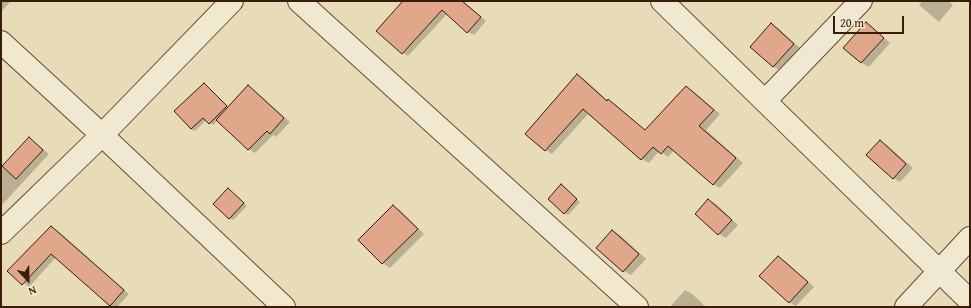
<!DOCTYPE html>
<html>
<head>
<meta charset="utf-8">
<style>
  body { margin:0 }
  #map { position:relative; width:971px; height:308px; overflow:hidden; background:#e8dbb7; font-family:"Gentium Book Plus",serif }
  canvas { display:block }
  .frame { position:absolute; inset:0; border:2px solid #391c0a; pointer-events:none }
  .north { position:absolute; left:8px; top:260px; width:40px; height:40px; -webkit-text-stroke:3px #f0e8d0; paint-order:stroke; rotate:158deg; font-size:11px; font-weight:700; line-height:16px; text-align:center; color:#391c0a }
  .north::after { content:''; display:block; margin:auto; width:14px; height:18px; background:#391c0a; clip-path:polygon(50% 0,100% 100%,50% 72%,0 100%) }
  .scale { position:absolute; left:833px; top:16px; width:71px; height:18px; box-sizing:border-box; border:2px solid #391c0a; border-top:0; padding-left:5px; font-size:12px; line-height:14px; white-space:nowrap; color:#391c0a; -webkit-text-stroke:3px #f0e8d0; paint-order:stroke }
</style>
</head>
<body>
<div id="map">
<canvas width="971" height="308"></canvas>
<div class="frame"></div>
<div class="north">N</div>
<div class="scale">20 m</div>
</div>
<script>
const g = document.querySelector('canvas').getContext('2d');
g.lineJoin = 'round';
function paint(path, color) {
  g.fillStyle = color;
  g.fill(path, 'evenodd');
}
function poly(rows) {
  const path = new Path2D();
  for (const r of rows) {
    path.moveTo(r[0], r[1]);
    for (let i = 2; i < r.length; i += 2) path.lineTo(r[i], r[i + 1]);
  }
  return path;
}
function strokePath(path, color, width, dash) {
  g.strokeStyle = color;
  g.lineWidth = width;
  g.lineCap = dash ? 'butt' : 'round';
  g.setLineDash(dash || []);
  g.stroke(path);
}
const shadow = poly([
  [1,1,11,1,1,12],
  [404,1,463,1,486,21,474,35,468,32,447,14,408,56,403,53],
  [922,1,948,1,953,5,939,22,919,5],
  [771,24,778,28,801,49,781,71,774,67,752,47],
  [867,24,873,28,890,43,869,67,862,63,845,48],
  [577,75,584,79,608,101,615,104,646,131,686,87,693,91,720,114,706,130,743,163,720,188,713,184,674,150,668,157,659,151,649,163,642,159,589,113,552,154,546,150,527,134],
  [204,85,229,108,248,87,254,90,290,122,276,137,273,135,255,153,248,149,218,120,213,125,206,120,195,131,191,129],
  [29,139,36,143,49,154,1,206,1,169],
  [880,141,887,145,913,168,900,182,893,178],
  [565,188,580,202,568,215,565,213],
  [231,192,247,206,233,220,229,218],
  [709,200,716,204,738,225,726,238,719,234],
  [393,206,400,210,424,234,390,268,383,263,359,240],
  [52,227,57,230,129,294,117,307,110,306,56,257,29,287,9,271],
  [613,231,620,235,646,259,631,275,624,271],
  [778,257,785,261,814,287,796,306,789,302],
  [685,290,692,294,706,307,670,307]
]);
const building = poly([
  [403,1,462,1,481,17,467,33,442,10,402,54,376,31,403,1],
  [866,22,884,38,861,63,843,48,866,22],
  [771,23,794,44,773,67,750,47,771,23],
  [577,74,607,101,608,99,645,130,686,86,714,110,699,126,736,158,713,185,668,146,661,154,653,147,641,160,583,109,545,151,525,134,577,74],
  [204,83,227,106,209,124,203,118,191,129,174,111,204,83],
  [248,85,284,118,270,134,267,131,248,150,216,120,248,85],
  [29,137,43,150,16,179,2,166,29,137],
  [880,140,906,164,893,179,866,155,880,140],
  [561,184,577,199,564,214,548,199,561,184],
  [228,188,244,203,229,219,213,204,228,188],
  [708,199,732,220,718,235,695,214,708,199],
  [393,205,418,229,382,264,358,240,393,205],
  [51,226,124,290,110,306,51,254,22,285,7,271,51,226],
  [612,230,639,254,623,272,596,248,612,230],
  [778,256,808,282,789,303,759,276,778,256]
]);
const minor = poly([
  [299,1,637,307],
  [662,1,970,301],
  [1,42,102,135,284,307],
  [765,101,861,1],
  [1,233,102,135,232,1],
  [906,307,970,238]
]);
paint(shadow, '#0003');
paint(building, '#e1a78a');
strokePath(building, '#391c0a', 1);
strokePath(minor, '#654c35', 24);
strokePath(minor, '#f0e8d0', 22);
</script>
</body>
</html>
